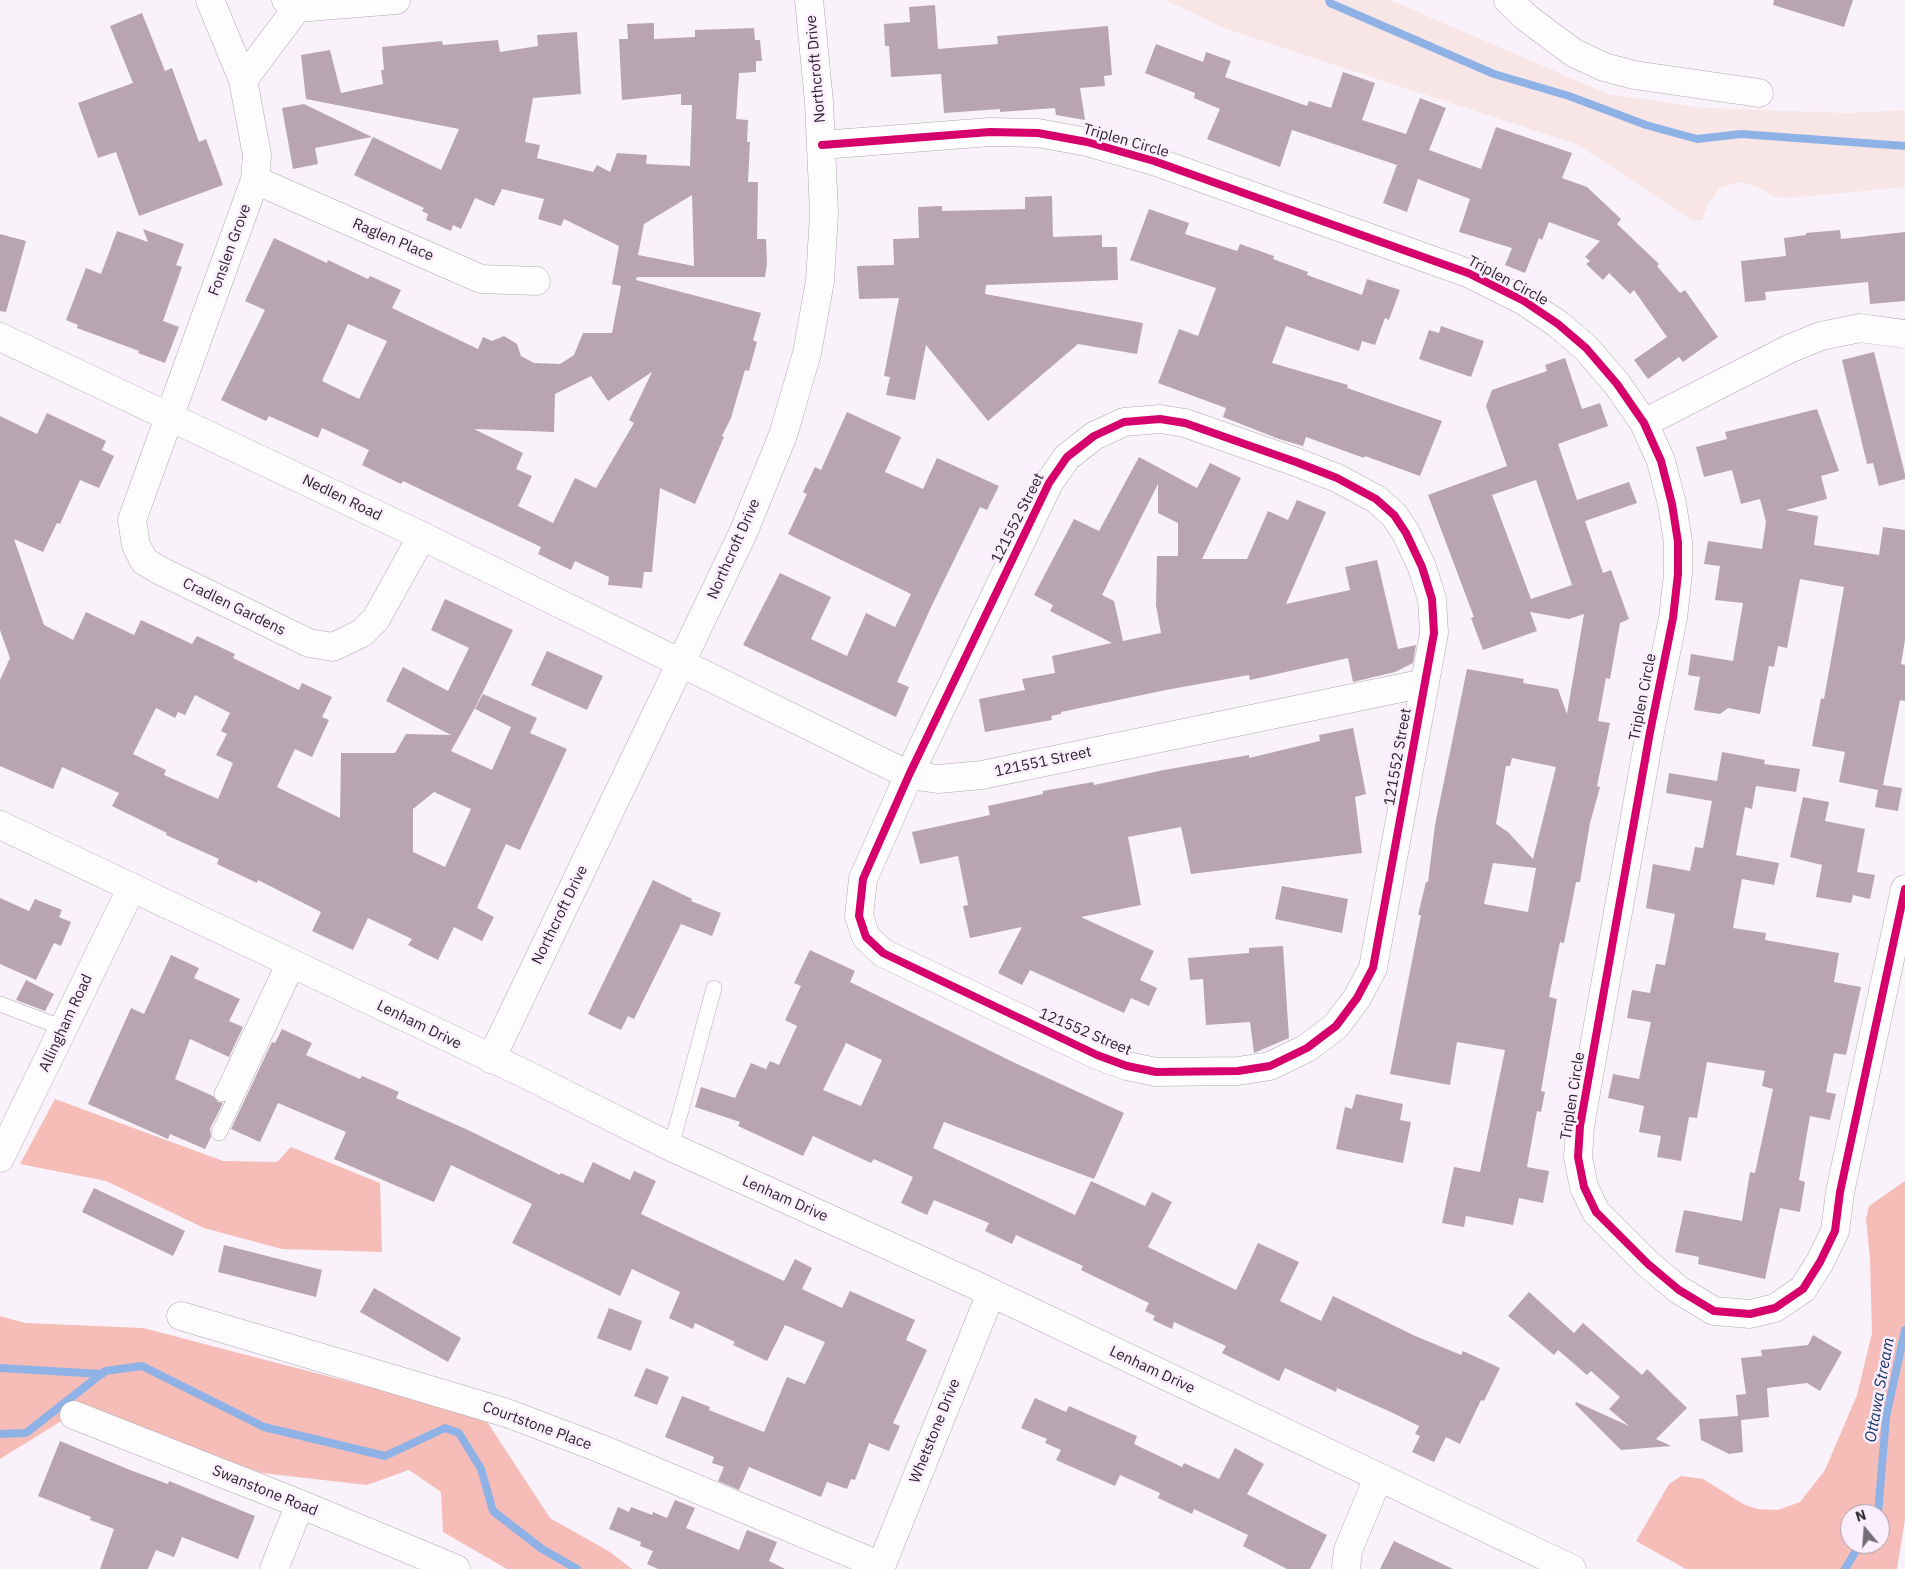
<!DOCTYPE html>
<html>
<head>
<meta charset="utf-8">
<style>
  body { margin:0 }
  #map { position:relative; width:1905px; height:1569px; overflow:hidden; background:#f9f2fa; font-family:"IBM Plex Sans",sans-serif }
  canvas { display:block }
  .north { position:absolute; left:1840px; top:1504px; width:50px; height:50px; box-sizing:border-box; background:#fceefe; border:1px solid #a99eaa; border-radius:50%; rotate:342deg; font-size:14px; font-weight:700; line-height:20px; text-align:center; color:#2c262d }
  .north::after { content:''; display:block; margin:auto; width:18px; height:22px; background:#746d75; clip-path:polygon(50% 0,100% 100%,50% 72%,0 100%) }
</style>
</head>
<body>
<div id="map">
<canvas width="1905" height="1569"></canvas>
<div class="north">N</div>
</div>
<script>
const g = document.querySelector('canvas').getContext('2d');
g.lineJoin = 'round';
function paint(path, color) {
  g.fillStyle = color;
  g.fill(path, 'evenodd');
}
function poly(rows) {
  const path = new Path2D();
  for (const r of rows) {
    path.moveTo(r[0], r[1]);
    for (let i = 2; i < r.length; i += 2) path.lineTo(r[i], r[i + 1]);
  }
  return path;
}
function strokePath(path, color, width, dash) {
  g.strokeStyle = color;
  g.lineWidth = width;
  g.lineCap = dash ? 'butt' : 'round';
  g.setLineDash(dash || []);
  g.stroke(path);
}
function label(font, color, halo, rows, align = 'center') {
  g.font = font + ' "IBM Plex Sans",sans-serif';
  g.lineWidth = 5;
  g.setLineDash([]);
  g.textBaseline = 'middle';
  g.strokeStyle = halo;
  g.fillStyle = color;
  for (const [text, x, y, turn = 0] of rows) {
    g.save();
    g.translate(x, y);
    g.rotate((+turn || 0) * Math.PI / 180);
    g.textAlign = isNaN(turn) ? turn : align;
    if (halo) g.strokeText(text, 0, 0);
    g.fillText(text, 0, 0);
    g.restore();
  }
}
const green = poly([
  [1166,0,1390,0,1608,94,1704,108,1848,113,1905,110,1905,187,1790,198,1773,196,1756,186,1738,182,1720,188,1709,202,1702,220,1692,220,1578,145,1223,28]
]);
const forest = poly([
  [55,1099,223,1161,277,1162,291,1147,380,1183,382,1252,282,1249,204,1228,106,1181,20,1164],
  [1905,1181,1905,1519,1897,1569,1686,1569,1636,1541,1669,1484,1681,1476,1703,1479,1743,1504,1757,1509,1778,1510,1800,1502,1825,1470,1857,1395,1872,1333,1870,1259,1866,1219,1869,1206],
  [1850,1514,1880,1514,1880,1544,1850,1544],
  [0,1316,25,1323,143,1328,484,1417,550,1518,610,1552,632,1569,507,1569,443,1532,441,1492,409,1470,367,1485,262,1473,84,1407,0,1459]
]);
const stream = poly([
  [1329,0,1330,3,1494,74,1569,96,1646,125,1697,139,1741,134,1905,146],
  [0,1368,102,1374],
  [0,1434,26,1433,105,1371,142,1366,264,1427,385,1456,445,1428,459,1433,481,1469,493,1511,542,1549,577,1569],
  [1878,1514,1886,1417,1905,1330],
  [1845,1569,1860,1544]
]);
const building = poly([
  [1774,0,1853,0,1844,27,1773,5],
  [935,5,938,49,998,44,997,36,1108,26,1112,75,1104,76,1105,86,1080,88,1085,120,1056,115,1055,108,1000,112,1000,109,944,113,941,74,891,77,889,46,885,46,884,24,910,22,909,7],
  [142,13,165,71,172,68,199,142,206,139,223,185,139,216,116,152,98,158,78,103,133,83,110,26],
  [654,23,654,39,695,37,695,30,754,28,755,40,760,40,762,61,756,61,756,72,739,73,736,119,748,120,747,142,750,142,748,182,758,182,757,239,766,239,767,263,765,277,637,277,636,280,761,313,753,340,757,342,749,371,745,370,731,418,722,436,724,437,695,504,660,488,652,572,644,572,642,588,608,585,609,577,575,561,571,570,538,554,541,547,403,481,401,484,362,465,369,450,322,428,318,438,269,416,266,421,221,400,265,310,245,301,274,238,327,263,328,260,368,279,370,276,401,290,392,308,478,349,483,337,492,341,504,336,517,344,521,356,534,363,560,364,574,355,583,333,612,333,621,286,612,284,619,246,564,219,561,226,538,219,544,199,502,189,494,206,475,198,461,229,453,225,451,231,426,220,428,214,422,211,424,208,354,175,373,137,441,170,459,129,306,99,301,55,330,50,341,93,383,84,381,70,384,70,382,47,442,41,443,45,498,40,500,52,538,46,537,35,577,32,581,94,533,98,525,142,540,145,537,158,593,172,597,165,610,172,617,153,647,155,646,164,690,166,692,105,681,105,681,94,622,100,619,39,628,39,627,24],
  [692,195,694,266,638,255,644,224],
  [348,324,387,341,359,399,322,381],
  [652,372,629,420,634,423,596,488,575,478,553,523,518,506,532,476,516,469,523,453,474,429,554,432,555,394,591,376,608,401],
  [1156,44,1203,62,1206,52,1231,61,1225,77,1307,106,1309,101,1331,108,1343,72,1375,83,1362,120,1406,134,1420,98,1446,108,1429,150,1481,169,1496,127,1572,153,1562,178,1587,187,1621,219,1617,224,1659,264,1657,266,1680,293,1685,290,1718,337,1683,362,1679,357,1648,379,1634,360,1667,337,1634,290,1630,294,1609,273,1603,280,1586,264,1590,261,1585,257,1600,241,1549,222,1542,240,1539,238,1525,273,1505,265,1512,248,1459,232,1470,199,1418,179,1407,212,1383,203,1397,165,1292,130,1280,167,1207,139,1220,109,1194,98,1195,93,1145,73],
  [304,104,372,137,315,148,318,164,293,169,282,108],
  [1052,196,1053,237,1102,235,1102,247,1117,247,1118,280,986,285,985,294,1143,323,1137,354,1078,344,988,421,926,345,915,400,886,395,890,377,884,376,899,298,859,299,857,266,894,265,893,239,919,238,918,207,942,206,942,211,1025,209,1025,197],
  [1149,209,1189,223,1185,234,1237,251,1240,244,1274,256,1273,259,1308,272,1307,275,1362,295,1367,279,1400,290,1389,320,1385,318,1375,345,1362,341,1359,351,1286,326,1272,363,1348,385,1347,388,1442,421,1420,476,1365,456,1364,458,1306,437,1303,446,1279,439,1223,417,1226,408,1158,383,1179,329,1198,336,1216,288,1130,260],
  [143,229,184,244,176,265,182,267,163,321,179,327,165,363,138,353,139,351,77,328,78,325,66,320,86,268,101,274,117,231,148,242],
  [1840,230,1841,239,1905,232,1905,301,1870,304,1868,282,1765,292,1766,300,1745,302,1741,261,1786,256,1784,238,1806,235,1806,233],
  [0,234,26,241,6,312,0,311],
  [1441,326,1484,341,1471,377,1419,359,1429,330,1439,333],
  [1874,352,1905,474,1905,479,1879,486,1873,463,1867,464,1842,360],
  [1565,358,1582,409,1600,403,1608,426,1558,444,1577,500,1629,482,1637,503,1585,521,1603,573,1611,570,1629,619,1620,623,1610,679,1606,678,1598,721,1610,723,1597,786,1600,787,1590,823,1580,882,1576,882,1564,943,1560,942,1549,997,1557,999,1541,1091,1545,1092,1541,1112,1537,1111,1527,1167,1549,1171,1543,1203,1519,1198,1513,1225,1466,1216,1464,1227,1442,1223,1454,1167,1480,1172,1505,1050,1457,1042,1450,1085,1390,1074,1421,915,1418,915,1426,882,1428,882,1435,825,1467,669,1524,679,1523,683,1558,689,1567,714,1584,614,1569,619,1530,612,1537,631,1483,650,1471,618,1474,617,1428,495,1507,466,1486,406,1492,390,1547,371,1545,365],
  [1536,480,1572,585,1531,599,1492,495],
  [1512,758,1556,767,1533,859,1508,832,1496,824,1506,766,1510,766],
  [1493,863,1536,868,1528,912,1484,904],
  [1817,409,1839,471,1821,476,1827,499,1786,510,1818,516,1814,545,1879,555,1883,527,1905,530,1905,640,1901,664,1905,665,1905,701,1900,700,1883,785,1902,788,1898,811,1875,807,1878,790,1839,782,1845,752,1812,746,1821,698,1824,699,1844,587,1800,579,1787,648,1778,646,1774,667,1769,666,1760,714,1728,708,1720,714,1694,710,1700,677,1688,675,1691,654,1733,661,1743,603,1715,600,1720,566,1704,564,1708,541,1762,549,1766,522,1760,499,1741,504,1732,470,1704,477,1696,447,1727,439,1725,432],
  [847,412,901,437,885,472,923,489,937,458,999,486,987,510,980,507,933,603,897,682,909,687,896,717,743,645,780,573,831,597,811,639,847,656,866,613,895,627,911,594,788,534,807,494,803,492,815,467,821,470],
  [47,413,106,441,102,450,114,456,99,488,80,480,60,524,57,523,43,552,14,539,44,625,73,640,86,612,134,635,141,620,192,644,197,636,235,654,233,658,299,690,302,683,332,697,322,717,329,720,312,757,295,749,277,787,340,818,341,753,395,753,406,734,451,735,386,701,403,667,448,691,469,648,431,630,445,599,513,630,476,706,451,751,492,770,511,727,475,709,483,694,537,718,530,733,567,749,520,850,506,844,477,908,494,917,482,941,454,927,438,960,408,945,412,939,368,918,353,950,312,931,321,912,258,880,257,883,217,864,219,859,166,835,167,833,112,806,119,793,62,767,53,789,0,766,0,680,10,658,0,630,0,416,37,434],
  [195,695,230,713,221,731,227,734,216,755,233,763,218,799,164,775,166,770,133,754,156,708,175,718,178,712,185,715],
  [434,792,471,809,445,867,413,852,413,809],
  [1139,457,1197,488,1210,463,1241,478,1202,559,1247,559,1268,511,1288,520,1297,500,1326,512,1286,604,1350,590,1345,567,1377,560,1398,649,1416,645,1413,663,1395,672,1353,682,1348,658,1250,680,1249,675,1166,690,1061,712,1061,714,1051,716,1052,720,985,732,979,699,1025,690,1022,679,1055,673,1052,656,1112,643,1050,611,1053,605,1034,595,1074,519,1099,531],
  [1158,484,1158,513,1178,523,1178,556,1157,556,1156,605,1161,633,1123,641,1114,601,1102,595],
  [547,651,603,676,587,710,531,685],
  [1353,728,1366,794,1355,797,1362,853,1191,874,1181,827,1128,837,1141,905,1081,917,1154,951,1140,980,1157,988,1149,1006,1131,998,1124,1013,1030,970,1022,985,998,973,1022,927,970,938,963,906,968,905,958,856,920,864,912,832,990,815,988,806,1043,794,1043,791,1093,782,1094,785,1164,770,1249,755,1249,758,1320,741,1319,735],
  [1722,752,1765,760,1764,764,1800,769,1796,792,1756,786,1752,809,1745,807,1736,855,1779,863,1774,885,1742,879,1733,928,1766,933,1765,940,1839,953,1834,982,1861,987,1846,1055,1834,1053,1826,1092,1836,1094,1830,1120,1810,1116,1799,1180,1805,1182,1800,1212,1780,1208,1765,1279,1698,1264,1699,1257,1675,1252,1684,1210,1742,1221,1750,1172,1755,1173,1773,1089,1762,1086,1765,1071,1707,1062,1697,1118,1689,1117,1681,1161,1657,1157,1661,1136,1639,1132,1644,1106,1608,1098,1613,1074,1639,1079,1651,1022,1627,1018,1632,990,1650,993,1656,964,1665,965,1675,914,1646,908,1653,864,1690,871,1695,847,1703,848,1712,801,1666,793,1669,773,1717,781],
  [1803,797,1829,802,1825,821,1865,829,1857,872,1875,875,1870,899,1853,895,1851,903,1816,897,1822,865,1790,857],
  [653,880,692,899,691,901,721,913,712,936,681,924,634,1019,628,1016,621,1030,588,1014],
  [1282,886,1348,899,1342,933,1275,919],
  [0,898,29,911,35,899,62,910,59,917,71,922,61,946,54,943,36,980,0,964],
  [1283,946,1289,1038,1254,1053,1250,1022,1206,1025,1203,979,1190,980,1188,958,1249,953,1249,948],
  [810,950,855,971,850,982,1015,1063,1124,1113,1094,1179,944,1122,933,1148,1075,1215,1091,1181,1145,1206,1152,1192,1172,1202,1148,1247,1236,1290,1258,1243,1299,1262,1280,1301,1321,1321,1333,1296,1413,1335,1461,1355,1463,1351,1500,1368,1484,1401,1481,1400,1460,1444,1446,1437,1434,1462,1412,1452,1420,1436,1415,1434,1419,1426,1393,1413,1337,1388,1336,1392,1285,1368,1279,1381,1222,1353,1226,1346,1174,1322,1172,1329,1153,1320,1155,1316,1145,1311,1149,1303,1081,1270,1083,1266,1016,1235,1012,1244,985,1231,989,1223,934,1200,927,1215,901,1203,913,1177,874,1159,871,1163,813,1136,803,1156,738,1126,740,1122,695,1107,701,1087,735,1098,751,1063,766,1069,770,1061,779,1065,797,1026,785,1020,801,986,794,983],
  [846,1043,882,1060,861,1106,823,1090],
  [171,955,199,968,194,978,240,999,229,1021,243,1027,229,1057,190,1039,175,1079,213,1096,218,1102,223,1103,210,1129,211,1137,205,1149,170,1134,168,1139,88,1104,131,1008,144,1014],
  [26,980,54,994,45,1011,16,1000],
  [282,1029,312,1043,306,1055,360,1079,362,1076,399,1092,396,1098,468,1130,560,1175,561,1173,583,1183,593,1162,630,1180,634,1171,656,1181,641,1214,784,1281,795,1259,812,1268,802,1289,842,1308,850,1291,915,1320,906,1340,927,1350,893,1423,900,1426,889,1451,869,1443,855,1480,851,1479,847,1489,827,1482,821,1497,749,1467,739,1490,718,1481,724,1467,712,1463,714,1457,665,1437,682,1396,710,1407,709,1410,764,1432,787,1377,805,1384,825,1342,785,1325,767,1361,733,1345,735,1342,695,1323,693,1329,669,1318,680,1292,632,1269,620,1296,512,1243,532,1204,451,1165,434,1202,334,1159,346,1132,278,1103,260,1142,231,1129,272,1042,275,1043],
  [1356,1094,1403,1104,1400,1120,1411,1122,1403,1163,1336,1149,1345,1107,1352,1109],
  [94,1188,185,1231,173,1256,82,1212],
  [224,1245,322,1270,316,1297,218,1272],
  [374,1288,461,1338,448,1362,360,1312],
  [1529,1292,1574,1333,1583,1323,1642,1375,1647,1369,1687,1408,1656,1439,1671,1446,1621,1450,1575,1404,1576,1402,1629,1426,1609,1409,1620,1397,1591,1371,1587,1375,1558,1350,1554,1355,1508,1316],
  [609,1308,642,1321,631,1351,597,1338],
  [1813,1335,1842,1352,1820,1391,1807,1383,1767,1388,1769,1417,1741,1420,1743,1452,1729,1454,1701,1440,1699,1419,1738,1416,1736,1395,1746,1394,1741,1358,1762,1356,1761,1350,1808,1345],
  [646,1368,669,1377,657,1405,634,1396],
  [1035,1398,1066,1412,1069,1406,1137,1436,1134,1444,1182,1467,1184,1463,1219,1479,1235,1448,1264,1464,1247,1494,1327,1535,1310,1569,1287,1569,1243,1546,1248,1535,1194,1509,1192,1514,1158,1498,1160,1493,1120,1475,1115,1486,1056,1460,1061,1450,1045,1443,1047,1439,1021,1428],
  [60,1441,130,1470,168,1484,169,1481,255,1516,238,1559,182,1537,174,1557,156,1550,148,1569,100,1569,114,1529,90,1520,91,1517,38,1496],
  [675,1500,695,1508,686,1528,718,1541,739,1550,747,1530,777,1542,769,1561,785,1569,658,1569,647,1564,653,1551,640,1546,641,1542,609,1529,618,1507,629,1512,631,1507,652,1515,653,1512,667,1518],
  [1394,1541,1453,1569,1380,1569]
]);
const service = poly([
  [0,1004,63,1028],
  [222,1094,285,960],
  [219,1133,297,966],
  [671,1147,714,988]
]);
const minor = poly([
  [210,0,243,80,257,155,255,180,132,520,136,545,144,561,159,570,309,643,333,647,362,633,376,619,422,536],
  [286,0,297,8,396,0],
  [1508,0,1527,18,1574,53,1604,67,1634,75,1759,93],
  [243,80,297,8],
  [822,145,990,132,1038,133,1087,142,1154,161,1468,273,1524,301,1558,324,1586,348,1617,384,1644,423,1661,461,1672,504,1678,542,1678,574,1673,618,1650,732,1580,1126,1578,1157,1584,1187,1596,1212,1648,1264,1679,1290,1714,1311,1750,1314,1775,1308,1803,1289,1820,1262,1835,1231,1840,1192,1905,889],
  [255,180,481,279,536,281],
  [0,337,422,536,909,775,938,779,982,775,1425,683],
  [1160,419,1185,423,1296,462,1337,478,1376,499,1394,515,1406,533,1422,567,1432,599,1434,633,1373,968,1357,998,1336,1026,1307,1048,1270,1066,1238,1071,1156,1072,1127,1066,1097,1055,883,953,866,937,859,916,863,879,909,775,1049,483,1067,457,1094,436,1124,422,1160,419],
  [1644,423,1789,349,1821,336,1860,328,1905,334],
  [491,1059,743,533,783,435,807,353,820,281,824,213,819,102,809,0],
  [0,1158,132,887],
  [181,1316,507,1413,599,1448,881,1566],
  [74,1415,300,1504,456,1569],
  [274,1569,300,1504],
  [1346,1569,1348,1550,1378,1478]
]);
const tertiary = poly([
  [0,825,521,1072,671,1147,973,1284,1572,1569],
  [880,1569,991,1293]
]);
const cycleway = poly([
  [822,145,990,132,1038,133,1087,142,1154,161,1468,273,1524,301,1558,324,1586,348,1617,384,1644,423,1661,461,1672,504,1678,542,1678,574,1673,618,1650,732,1580,1126,1578,1157,1584,1187,1596,1212,1648,1264,1679,1290,1714,1311,1750,1314,1775,1308,1803,1289,1820,1262,1835,1231,1840,1192,1905,889],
  [1160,419,1185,423,1296,462,1337,478,1376,499,1394,515,1406,533,1422,567,1432,599,1434,633,1373,968,1357,998,1336,1026,1307,1048,1270,1066,1238,1071,1156,1072,1127,1066,1097,1055,883,953,866,937,859,916,863,879,909,775,1049,483,1067,457,1094,436,1124,422,1160,419]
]);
const streetNames = [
  ["Northcroft Drive",816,69,-95],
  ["Triplen Circle",1126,141,16],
  ["Raglen Place",393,240,23],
  ["Fonslen Grove",230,250,-70],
  ["Triplen Circle",1508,281,28],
  ["Nedlen Road",342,498,26],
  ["121552 Street",1018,518,-63],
  ["Northcroft Drive",734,549,-66],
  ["Cradlen Gardens",234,607,26],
  ["Triplen Circle",1643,697,-79],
  ["121552 Street",1398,757,-80],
  ["121551 Street",1043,762,-12],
  ["Northcroft Drive",560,915,-64],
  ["Allingham Road",66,1023,-65],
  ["Lenham Drive",419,1025,26],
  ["121552 Street",1085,1032,23],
  ["Triplen Circle",1573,1096,-81],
  ["Lenham Drive",785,1199,24],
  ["Lenham Drive",1152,1370,25],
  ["Courtstone Place",537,1426,20],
  ["Whetstone Drive",935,1431,-68],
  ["Swanstone Road",265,1491,22]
];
const waterNames = [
  ["Ottawa Stream",1880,1390,-80]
];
paint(green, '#f8e6e7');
paint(forest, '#f6bdb8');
strokePath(stream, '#8eb2e6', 8);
paint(building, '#b9a5af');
strokePath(service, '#aea8af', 16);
strokePath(minor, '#aea8af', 29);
strokePath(tertiary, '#aea8af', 29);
strokePath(service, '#fefdfe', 15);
strokePath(minor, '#fefdfe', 28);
strokePath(tertiary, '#fefdfe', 28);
strokePath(cycleway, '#d6006c', 8);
label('15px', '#2c262d', '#fceefe', streetNames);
label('italic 16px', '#123665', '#fceefe', waterNames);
</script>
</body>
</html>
